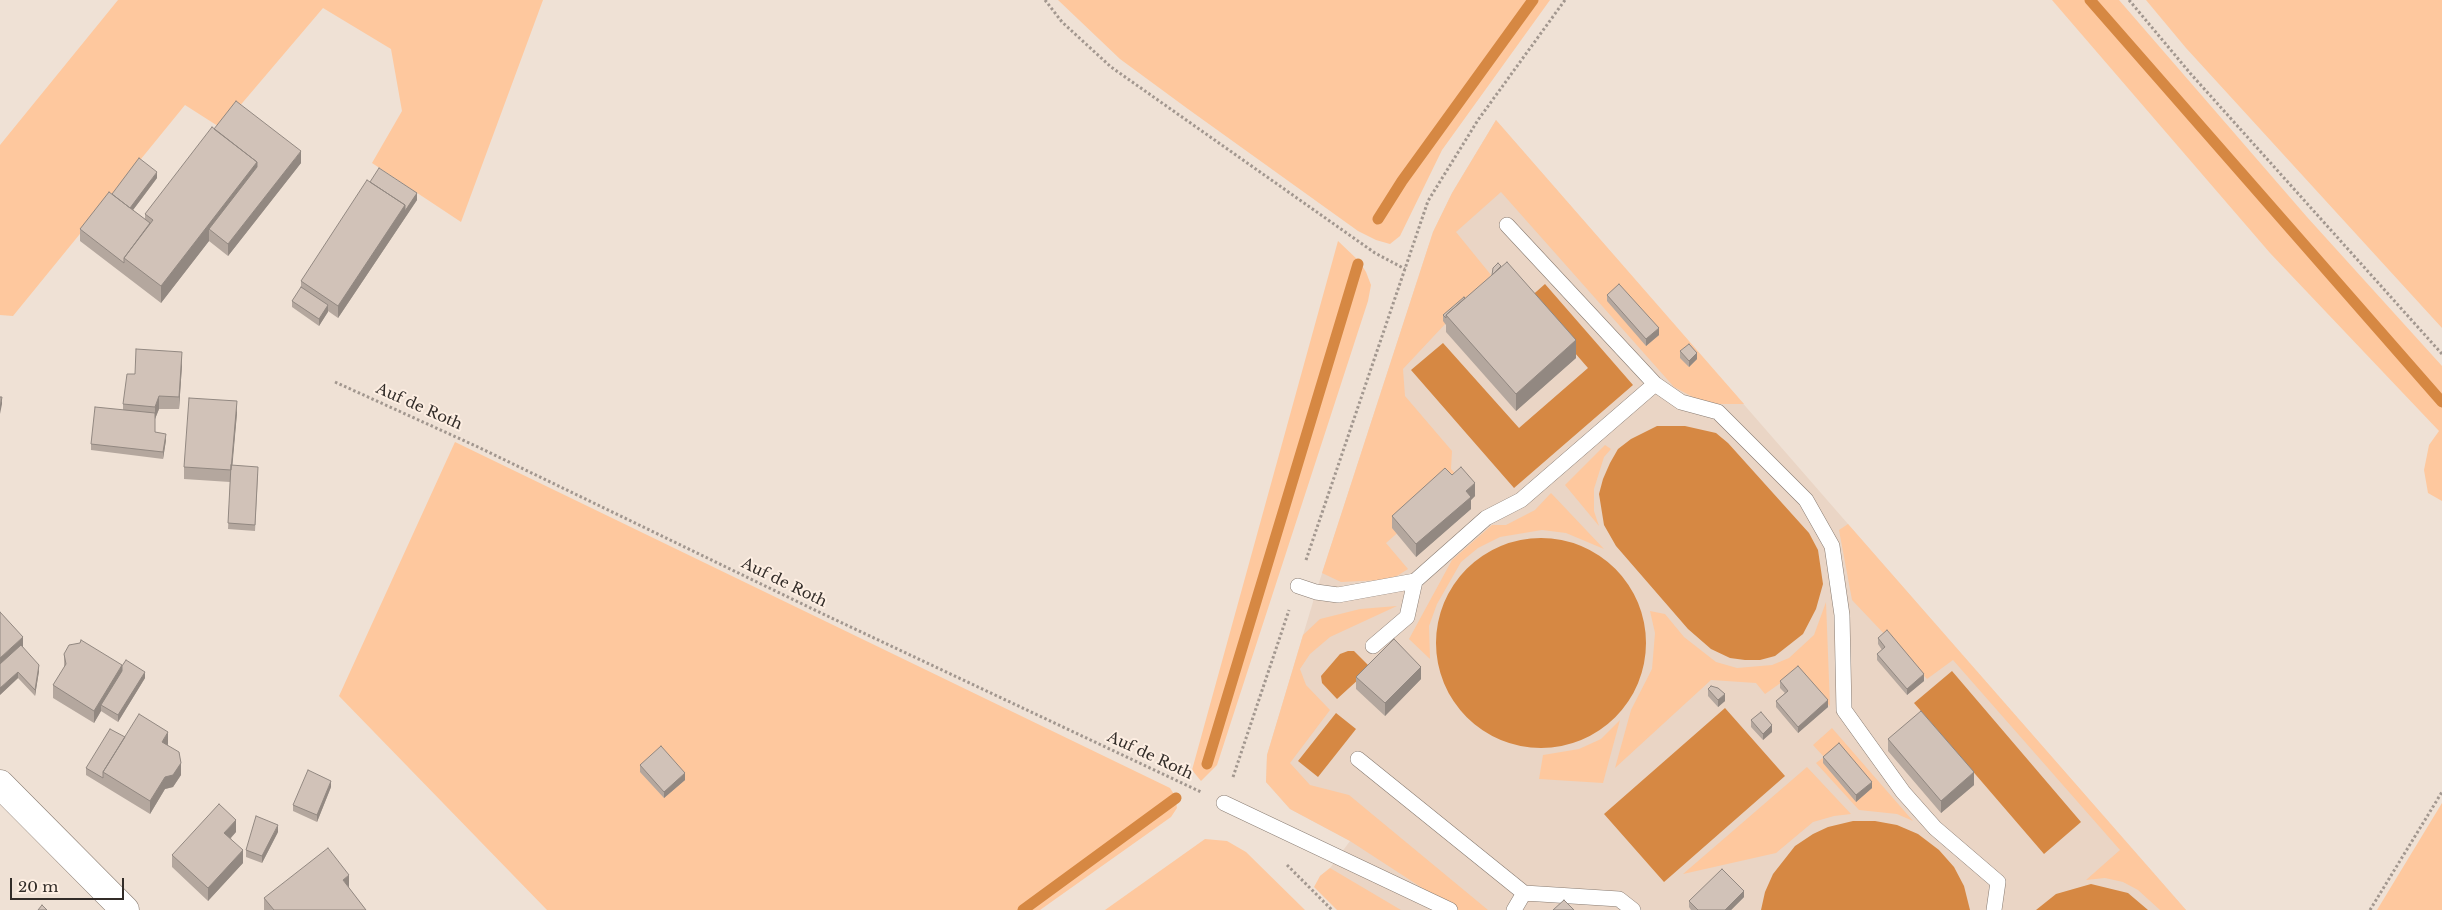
<!DOCTYPE html>
<html>
<head>
<meta charset="utf-8">
<style>
  body { margin:0 }
  #map { position:relative; width:2442px; height:910px; overflow:hidden; background:#efe1d5; font-family:"Libre Baskerville",serif }
  canvas { display:block }
  .scale { position:absolute; left:10px; top:878px; width:114px; height:22px; box-sizing:border-box; border:2px solid #322c28; border-top:0; padding-left:6px; font-size:15px; line-height:18px; white-space:nowrap; color:#322c28; -webkit-text-stroke:4px #fdeee2; paint-order:stroke }
</style>
</head>
<body>
<div id="map">
<canvas width="2442" height="910"></canvas>
<div class="scale">20 m</div>
</div>
<script>
const g = document.querySelector('canvas').getContext('2d');
g.lineJoin = 'round';
function paint(path, color) {
  g.fillStyle = color;
  g.fill(path, 'evenodd');
}
function poly(rows) {
  const path = new Path2D();
  for (const r of rows) {
    if (r.length === 3) {
      path.moveTo(r[0] + r[2], r[1]);
      path.arc(r[0], r[1], r[2], 0, 2 * Math.PI);
      continue;
    }
    path.moveTo(r[0], r[1]);
    for (let i = 2; i < r.length; i += 2) path.lineTo(r[i], r[i + 1]);
  }
  return path;
}
function strokePath(path, color, width, dash) {
  g.strokeStyle = color;
  g.lineWidth = width;
  g.lineCap = dash ? 'butt' : 'round';
  g.setLineDash(dash || []);
  g.stroke(path);
}
function label(font, color, halo, rows, align = 'center') {
  g.font = font + ' "Libre Baskerville",serif';
  g.lineWidth = 4;
  g.setLineDash([]);
  g.textBaseline = 'middle';
  g.strokeStyle = halo;
  g.fillStyle = color;
  for (const [text, x, y, turn = 0] of rows) {
    g.save();
    g.translate(x, y);
    g.rotate((+turn || 0) * Math.PI / 180);
    g.textAlign = isNaN(turn) ? turn : align;
    if (halo) g.strokeText(text, 0, 0);
    g.fillText(text, 0, 0);
    g.restore();
  }
}
const built = poly([
  [1496,120,1848,524,2186,910,1354,910,1320,876,1330,868,1350,841,1290,809,1266,782,1267,755,1316,592,1433,232,1452,193]
]);
const green = poly([
  [118,0,543,0,461,222,372,163,402,111,391,49,323,8,221,128,185,105,13,316,0,315,0,145],
  [1058,0,1550,0,1442,150,1400,236,1390,244,1376,240,1358,231,1188,109,1120,59],
  [2052,0,2119,0,2307,217,2442,366,2442,501,2428,493,2424,470,2429,445,2439,431,2270,253],
  [2146,0,2442,0,2442,328,2186,48],
  [1496,120,1744,404,1706,404,1674,387,1501,192,1456,232,1491,275,1403,369,1405,396,1452,451,1451,469,1464,482,1445,491,1386,543,1408,569,1397,576,1382,580,1341,582,1322,573,1433,232,1452,193],
  [1338,241,1359,261,1366,272,1371,285,1368,301,1217,765,1201,781,1192,770],
  [455,442,1170,788,1175,796,1177,808,1171,817,1040,910,547,910,339,696],
  [1605,445,1611,449,1604,457,1594,489,1594,511,1599,526,1565,485],
  [1551,493,1604,549,1566,533,1542,530,1500,537,1478,548,1461,562,1437,604,1429,626,1430,659,1409,639,1452,560,1492,525,1506,525,1535,510],
  [1848,524,2186,910,2160,910,2138,890,2123,882,2105,878,2086,880,2120,850,1953,660,1927,679,1852,600,1839,530],
  [1826,602,1830,706,1796,672,1765,694,1756,683,1711,680,1615,768,1631,710,1652,669,1655,633,1650,611,1665,614,1684,637,1716,662,1737,668,1772,665,1789,658,1814,635],
  [1397,606,1330,637,1310,654,1300,669,1306,685,1330,710,1290,763,1310,785,1349,795,1488,910,1456,910,1350,841,1290,809,1266,782,1267,755,1303,635,1320,619,1360,609],
  [1620,720,1603,783,1539,779,1543,755,1579,749,1601,739],
  [1832,728,1913,821,1897,814,1859,810,1816,763,1824,757,1813,745],
  [1807,767,1851,814,1834,816,1813,822,1776,853,1683,874],
  [2442,803,2442,910,2377,910],
  [1205,839,1227,841,1246,852,1305,910,1105,910],
  [1330,868,1401,910,1337,910,1314,887,1320,876]
]);
const water = poly([
  [1545,284,1633,385,1514,488,1411,370,1443,343,1519,428,1588,368,1528,299],
  [1657,426,1685,426,1716,433,1728,443,1809,533,1818,550,1823,584,1816,609,1803,634,1775,656,1760,660,1745,660,1730,658,1711,649,1688,629,1616,546,1604,525,1599,494,1603,479,1610,463,1618,449,1631,439],
  [1541,643,105],
  [1348,651,1354,651,1371,668,1337,699,1322,683,1321,676,1340,654],
  [1952,671,2081,822,2044,854,1914,703],
  [1725,708,1785,776,1664,882,1604,814],
  [1336,713,1356,729,1318,777,1298,761],
  [1853,821,1875,821,1897,825,1918,834,1939,850,1954,867,1964,886,1970,910,1761,910,1765,892,1773,874,1795,846,1813,834,1828,827],
  [2091,884,2128,893,2148,910,2036,910,2056,894]
]);
const stream = poly([
  [2090,0,2442,402],
  [1378,219,1402,181,1533,0],
  [1207,764,1358,264],
  [1023,910,1176,798]
]);
const path = poly([
  [1045,0,1062,22,1111,67,1375,253,1405,269],
  [2129,0,2190,73,2442,354],
  [335,382,478,447,821,613,1201,792],
  [1306,560,1428,201,1478,120,1565,0],
  [1233,777,1289,610],
  [1287,865,1332,910],
  [2370,910,2442,792]
]);
const lane = poly([
  [1655,384,1681,402,1718,412,1806,500,1832,546,1842,615,1844,710,1903,792,1935,828,1998,882,1994,910],
  [1298,586,1316,592,1338,595,1415,581,1486,518,1521,500,1655,384,1507,225],
  [1373,646,1407,617,1415,581],
  [1358,759,1524,893,1619,899,1633,910],
  [1224,803,1450,910],
  [1514,910,1524,893]
]);
const street = poly([
  [0,784,125,910]
]);
const wall = poly([
  [214,129,301,163,228,256,209,241,161,303,80,241,80,229,112,194,157,178,133,210,145,219,145,214],
  [370,182,417,200,338,318,328,311,319,326,292,307,292,301,301,288,301,281],
  [1607,295,1659,335,1646,346,1607,301],
  [1465,298,1576,358,1516,411,1446,332,1446,325,1443,321,1443,315],
  [1680,351,1697,359,1689,367,1680,358],
  [182,365,179,409,159,409,155,419,155,432,166,440,163,459,91,450,91,444,123,410,123,404],
  [237,413,232,465,258,474,255,531,228,529,230,482,184,479,184,467],
  [1452,475,1475,496,1471,500,1471,509,1416,557,1392,528,1392,516],
  [1878,638,1924,681,1907,695,1877,660,1877,654,1882,650,1878,644],
  [23,647,39,671,35,696,18,678,0,695],
  [64,654,145,678,118,722,101,711,94,723,53,698,53,685,64,668],
  [1356,677,1421,679,1385,716,1356,689],
  [1780,681,1828,707,1798,733,1776,707,1776,701,1785,693,1780,688],
  [1708,689,1725,701,1718,707,1708,696],
  [1751,720,1772,732,1763,740,1751,727],
  [125,737,168,744,168,746,181,775,173,787,165,789,150,814,86,775,86,768],
  [1888,739,1974,785,1941,813,1888,751],
  [1823,757,1872,788,1856,802,1823,763],
  [640,765,685,780,664,798,640,772],
  [331,787,317,822,293,811,293,805],
  [236,832,231,838,243,863,208,901,172,867,172,855],
  [278,832,262,863,246,857,246,850],
  [349,888,366,910,264,910,264,898],
  [1744,897,1731,910,1691,910,1689,907,1689,901]
]);
const shadedWall = poly([
  [301,151,301,163,228,256,228,244],
  [257,162,257,179,209,229,209,241,161,303,161,286],
  [157,172,157,178,127,218,127,212],
  [417,193,417,200,338,318,338,306,405,205],
  [328,305,328,312,319,326,319,319],
  [1659,328,1659,335,1646,346,1646,339],
  [1576,340,1576,358,1516,411,1516,394],
  [182,352,182,365,179,409,179,397],
  [1697,353,1697,359,1689,367,1689,361],
  [159,396,159,409,155,419,155,438,155,407],
  [2,397,2,404,0,414,0,408],
  [237,401,237,413,231,482,231,470],
  [166,434,166,440,163,459,163,452],
  [1475,483,1475,496,1471,500,1471,509,1416,557,1416,544,1466,491],
  [23,637,23,649,0,671,0,658],
  [39,665,39,671,35,696,35,690],
  [122,665,122,677,101,705,101,711,94,723,94,711],
  [1421,667,1421,679,1385,716,1385,703],
  [18,672,18,678,0,695,0,688],
  [145,672,145,678,118,722,118,715],
  [1924,674,1924,681,1907,695,1907,689],
  [1725,694,1725,701,1718,707,1718,700],
  [1828,700,1828,707,1798,733,1798,727],
  [1772,725,1772,732,1763,740,1763,734],
  [168,732,168,744,162,755,162,742],
  [181,763,181,775,173,787,165,789,150,814,150,801,165,777],
  [1974,772,1974,785,1941,813,1941,801],
  [685,773,685,780,664,798,664,792],
  [331,781,331,787,317,822,317,815],
  [1872,782,1872,788,1856,802,1856,795],
  [236,820,236,832,224,845,224,833],
  [278,825,278,832,262,863,262,856],
  [243,850,243,863,208,901,208,888],
  [349,875,349,888,343,880],
  [1744,891,1744,897,1731,910,1725,910]
]);
const building = poly([
  [236,101,301,151,228,244,209,229,257,167,257,162,214,129,236,101],
  [212,127,257,162,161,286,124,258,153,220,145,214,212,127],
  [139,158,157,172,130,208,112,194,139,158],
  [379,168,417,193,405,211,405,205,370,182,379,168],
  [367,180,405,205,338,306,301,281,367,180],
  [109,192,150,223,124,258,124,263,80,229,109,192],
  [1507,262,1576,340,1516,394,1446,315,1507,262],
  [1498,263,1501,266,1492,275,1493,268,1498,263],
  [1619,284,1659,328,1646,339,1607,295,1619,284],
  [301,287,328,305,319,319,292,301,301,287],
  [1464,297,1465,298,1446,315,1446,318,1443,315,1464,297],
  [1689,344,1697,353,1689,361,1680,351,1689,344],
  [136,349,182,352,179,397,159,396,155,407,123,404,127,374,135,374,136,349],
  [0,397,2,397,0,408,0,397],
  [189,398,237,401,231,470,184,467,189,398],
  [95,407,155,413,155,432,166,434,163,452,91,444,95,407],
  [231,465,258,467,255,525,228,523,231,465],
  [1461,467,1475,483,1466,491,1471,497,1416,544,1392,516,1445,468,1452,475,1461,467],
  [0,612,23,637,0,658,0,612],
  [1887,630,1924,674,1907,689,1877,654,1885,647,1878,638,1887,630],
  [1394,639,1421,667,1385,703,1356,677,1394,639],
  [81,640,122,665,94,711,53,685,66,664,64,654,69,645,80,643,81,640],
  [21,645,39,665,35,690,18,672,0,688,0,664,21,645],
  [126,660,145,672,118,715,101,705,122,671,122,666,126,660],
  [1798,666,1828,700,1798,727,1776,701,1788,691,1780,681,1798,666],
  [1711,686,1718,688,1725,694,1718,700,1708,689,1711,686],
  [1921,711,1974,772,1941,801,1888,739,1921,711],
  [1761,712,1772,725,1763,734,1751,720,1761,712],
  [139,714,168,732,162,742,179,752,181,763,173,775,165,777,150,801,103,772,139,714],
  [110,729,125,737,103,772,103,778,86,768,110,729],
  [1839,743,1872,782,1856,795,1823,757,1839,743],
  [661,746,685,773,664,792,640,765,661,746],
  [308,770,331,781,317,815,293,805,308,770],
  [219,804,236,820,224,833,243,850,208,888,172,855,219,804],
  [256,816,278,825,262,856,246,850,256,816],
  [328,848,349,875,343,880,366,910,274,910,264,898,328,848],
  [1722,869,1744,891,1725,910,1698,910,1689,901,1722,869],
  [1564,900,1574,910,1553,910,1564,900],
  [42,905,47,910,38,910,42,905]
]);
const streetNames = [
  ["Auf de Roth",419,407,24],
  ["Auf de Roth",784,583,26],
  ["Auf de Roth",1150,756,25]
];
paint(built, '#ead5c5');
paint(green, '#fec89e');
paint(water, '#d68843');
strokePath(stream, '#d68843', 11);
strokePath(lane, '#897c72', 16);
strokePath(street, '#897c72', 29);
strokePath(path, '#a2978f', 3, [2.5, 2.5]);
strokePath(lane, '#fff', 15);
strokePath(street, '#fff', 28);
paint(wall, '#b4a79e');
paint(shadedWall, '#928881');
paint(building, '#d1c2b8');
strokePath(building, '#928881', 1);
label('15px', '#322c28', '#fdeee2', streetNames);
</script>
</body>
</html>
